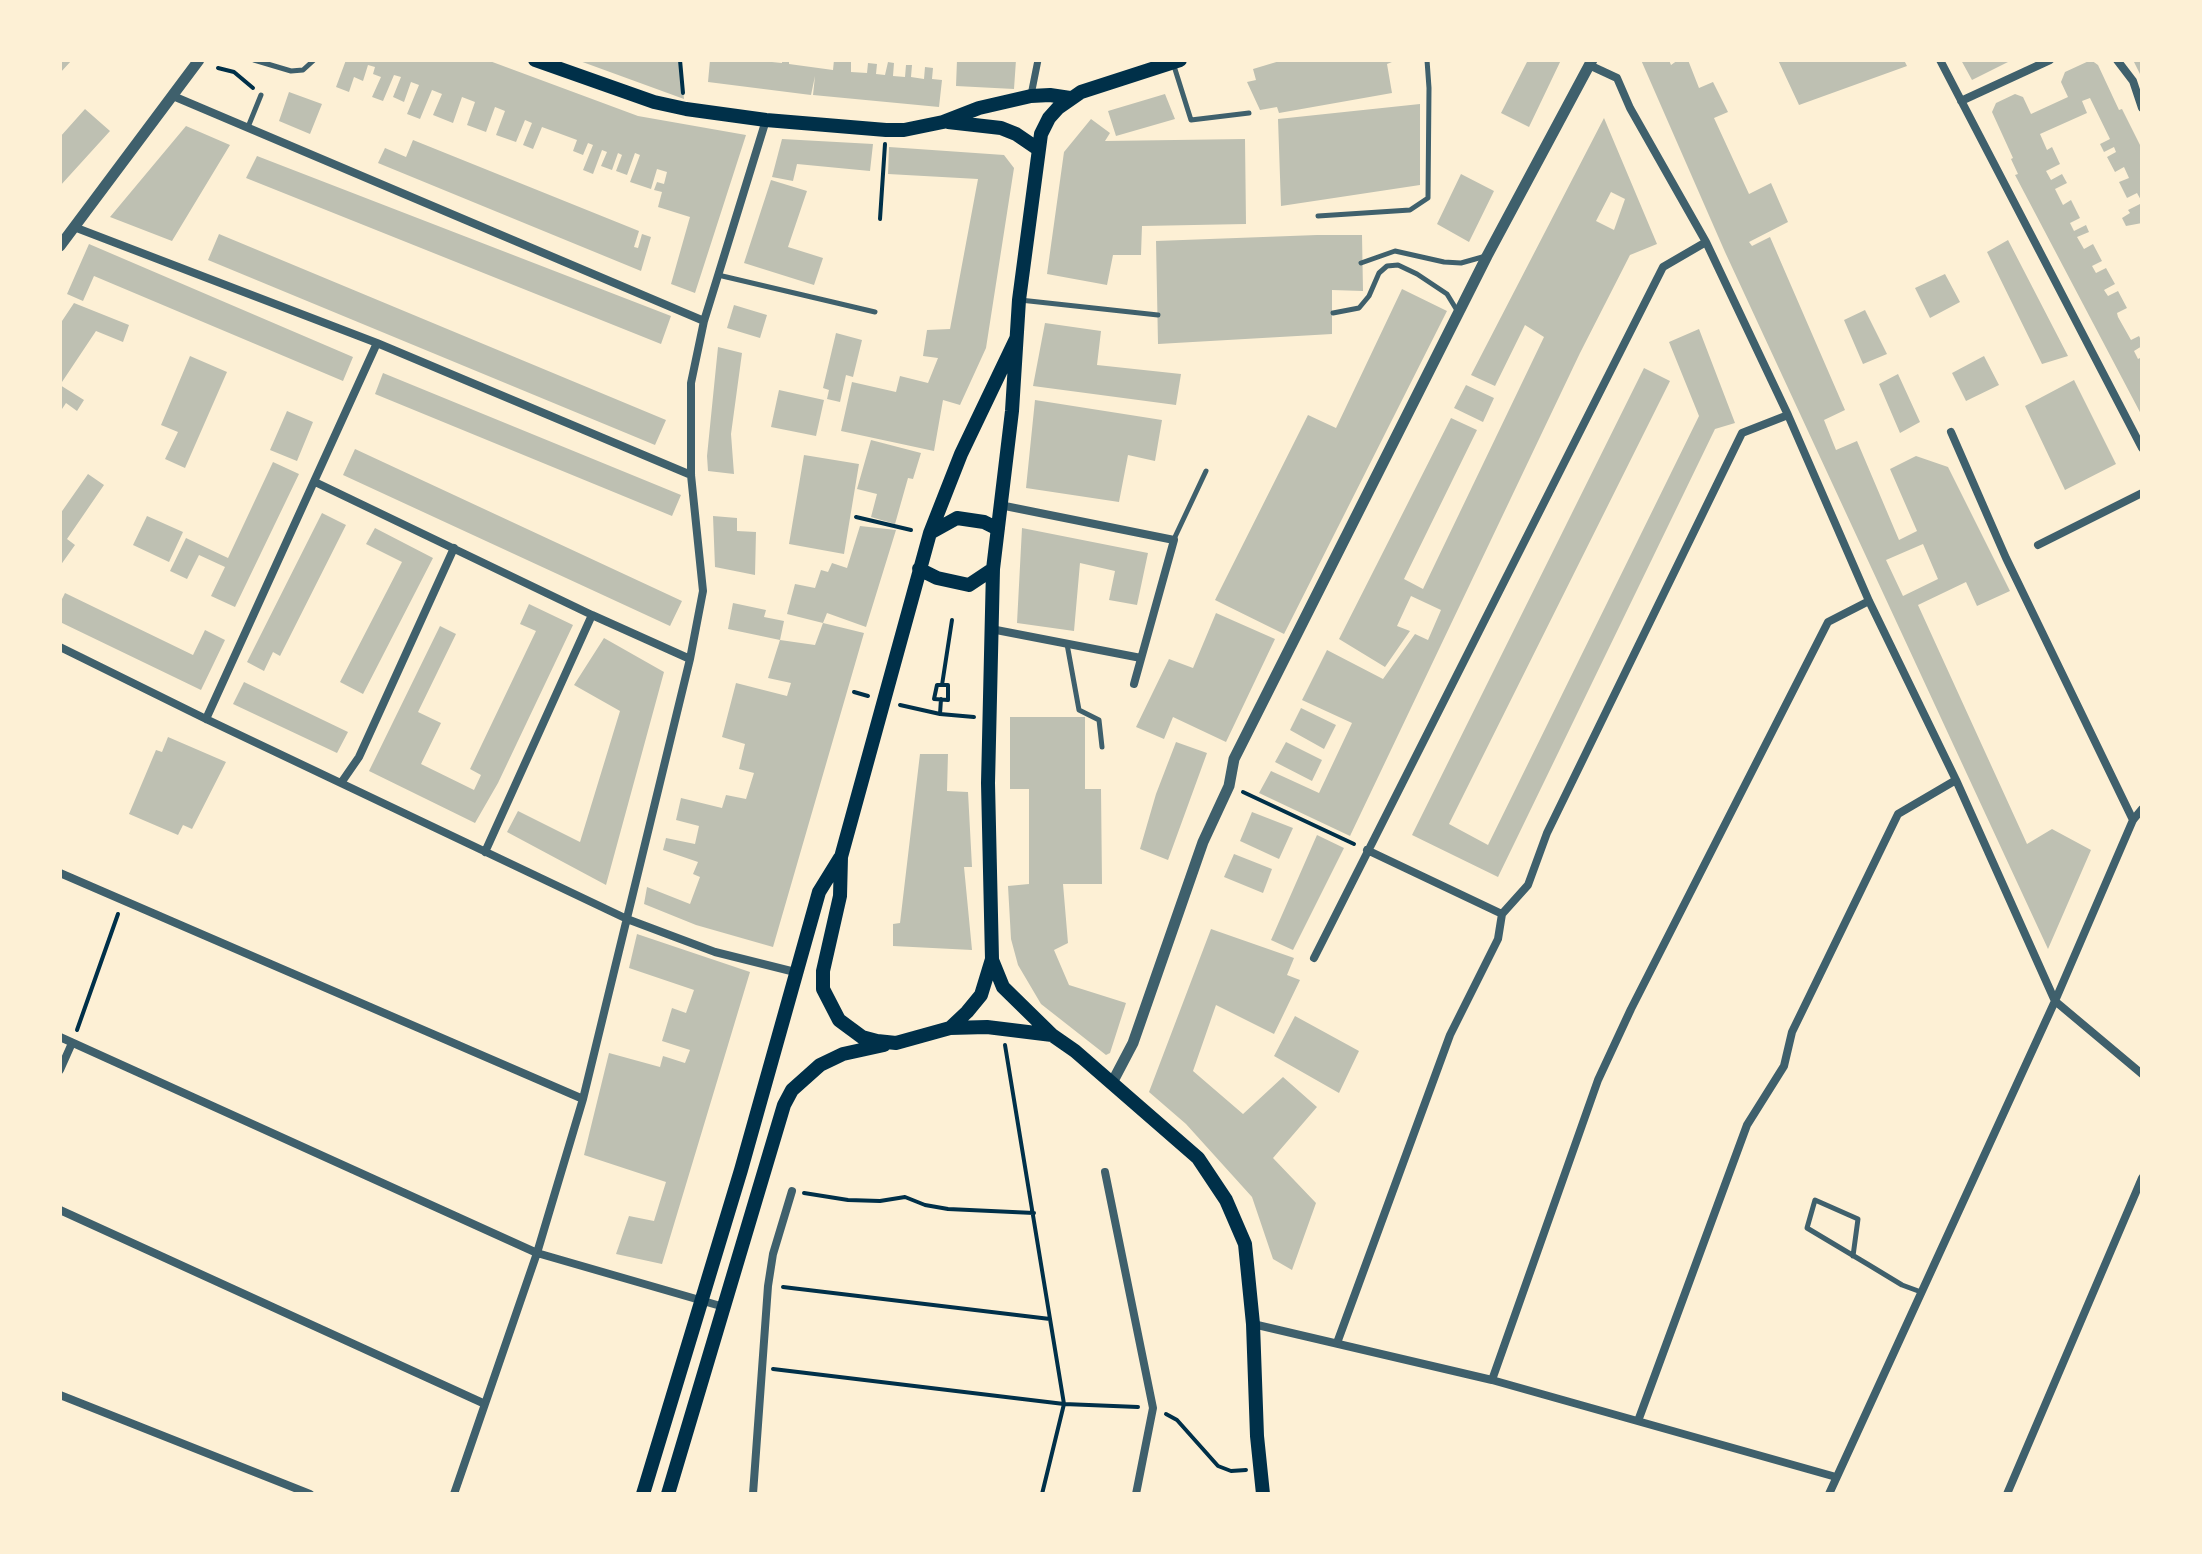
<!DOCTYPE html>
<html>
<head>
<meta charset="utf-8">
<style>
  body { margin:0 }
  #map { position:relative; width:2202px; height:1554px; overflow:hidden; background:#fdf0d5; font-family:Mulish,sans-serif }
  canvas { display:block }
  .frame { position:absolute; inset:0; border:62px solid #fdf0d5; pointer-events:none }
</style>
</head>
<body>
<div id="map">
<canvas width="2202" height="1554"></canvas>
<div class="frame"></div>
</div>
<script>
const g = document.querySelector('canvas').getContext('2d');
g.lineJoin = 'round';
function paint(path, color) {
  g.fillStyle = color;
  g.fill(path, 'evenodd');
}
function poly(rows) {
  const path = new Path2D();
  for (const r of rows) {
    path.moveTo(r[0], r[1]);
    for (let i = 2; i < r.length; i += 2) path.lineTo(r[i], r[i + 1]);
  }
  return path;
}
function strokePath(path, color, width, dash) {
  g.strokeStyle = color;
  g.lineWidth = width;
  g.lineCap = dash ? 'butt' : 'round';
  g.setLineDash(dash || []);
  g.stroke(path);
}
const building = poly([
  [60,60,72,60,60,73],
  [346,60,487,60,638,116,746,135,695,293,671,284,690,217,658,207,662,192,654,190,657,182,664,184,667,172,657,169,651,189,630,182,640,155,635,153,627,175,616,171,622,155,618,153,612,170,601,166,607,152,602,150,593,174,583,170,593,145,588,143,583,155,573,151,577,140,542,127,533,149,523,145,532,123,525,120,516,142,496,135,505,111,495,107,486,132,467,125,475,102,462,97,453,123,433,115,442,94,432,90,420,119,407,114,419,85,411,82,404,102,393,97,401,77,394,75,383,101,372,97,381,77,373,74,375,67,368,65,363,81,354,77,349,92,336,87],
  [577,60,680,60,684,99],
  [710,60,772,60,772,62,782,63,782,60,789,60,789,64,833,70,834,60,851,60,851,72,867,73,868,63,877,64,876,74,885,75,888,62,894,63,893,76,905,77,906,65,912,65,911,77,924,79,925,67,933,68,932,79,942,80,939,107,813,95,815,76,811,95,708,82],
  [957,60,1016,60,1014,89,956,86],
  [1283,60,1397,60,1387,64,1392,93,1279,113,1277,107,1260,110,1247,82,1256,80,1253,69],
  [1528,60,1561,60,1529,127,1501,113],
  [1641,60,1669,60,1671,65,1678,60,1688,60,1699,88,1713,82,1728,112,1714,118,1749,194,1771,183,1788,222,1749,242,1752,246,1770,237,1845,410,1824,420,1836,450,1857,441,1899,540,1917,531,1890,469,1916,456,1948,467,2010,591,1977,606,1966,582,1918,605,2027,844,2052,829,2091,850,2048,949,1725,252],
  [1923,544,1938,579,1903,596,1886,560],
  [1778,60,1904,60,1907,66,1799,105],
  [1961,60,2012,60,1972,80],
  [2091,60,2098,65,2119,110,2122,109,2142,149,2142,202,2137,193,2127,198,2119,182,2129,178,2124,167,2115,172,2107,157,2116,152,2114,147,2104,152,2100,144,2110,139,2090,98,2082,101,2087,113,2040,134,2047,150,2052,147,2060,164,2046,171,2051,180,2062,174,2067,183,2055,189,2063,205,2071,200,2080,218,2070,223,2074,231,2086,225,2089,232,2077,237,2084,249,2093,244,2102,261,2092,266,2096,273,2106,268,2115,284,2104,290,2108,296,2118,291,2127,308,2117,313,2118,317,2131,340,2139,336,2142,342,2142,346,2134,351,2138,359,2142,357,2142,416,2015,175,2018,174,2011,159,2013,158,1992,112,1996,103,2015,94,2023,97,2031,114,2068,97,2061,82,2065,72],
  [2133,60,2142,60,2142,78],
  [289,92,322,104,310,134,279,121],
  [1165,94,1175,119,1116,136,1108,111],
  [1420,104,1420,185,1281,206,1278,119],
  [85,109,110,131,60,186,60,137],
  [1604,118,1657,244,1630,255,1580,353,1350,836,1259,793,1271,771,1319,793,1352,723,1302,700,1327,650,1383,679,1415,634,1428,640,1441,610,1411,596,1397,626,1410,631,1385,667,1339,639,1451,418,1477,430,1404,579,1423,589,1544,337,1525,325,1495,386,1471,375],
  [1611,192,1625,199,1614,230,1596,221],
  [1091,119,1110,133,1105,141,1245,139,1246,224,1142,226,1141,255,1113,255,1107,285,1047,274,1064,152],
  [186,126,230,145,172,241,110,217],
  [782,139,873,144,870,171,797,164,793,181,772,177],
  [413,140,639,231,634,247,638,248,642,234,651,237,641,271,378,163,385,148,406,157],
  [889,147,1004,155,1014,168,986,348,960,405,943,400,934,451,841,431,852,382,896,392,900,376,928,383,938,358,923,356,927,330,950,329,978,179,888,174],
  [257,156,671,316,661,344,246,178],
  [1461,174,1494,191,1469,242,1437,224],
  [771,180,807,191,788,247,823,258,814,285,744,263],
  [2142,203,2142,223,2126,226,2122,218,2130,213,2128,210],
  [219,234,666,420,655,445,208,260],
  [1317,235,1362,235,1363,291,1332,290,1332,334,1158,344,1156,241],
  [2008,240,2068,356,2042,364,1987,252],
  [89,244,353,357,343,381,94,276,83,301,67,294],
  [1945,274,1960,302,1930,318,1915,288],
  [1402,289,1447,311,1284,634,1215,600,1308,415,1336,428],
  [74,303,129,325,123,342,96,331,60,385,60,324],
  [734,305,767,315,760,338,727,328],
  [1865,310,1887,354,1863,364,1844,320],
  [1045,323,1101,331,1097,365,1181,374,1176,405,1033,386],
  [1699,329,1735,423,1715,429,1498,877,1412,835,1644,368,1670,381,1449,824,1488,845,1699,416,1669,342],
  [836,333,862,340,853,377,846,375,840,402,827,399,829,390,823,388],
  [718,347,742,353,731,434,734,474,708,471,707,456],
  [190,356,227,372,185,468,165,459,178,432,161,425],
  [1984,356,1999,385,1966,401,1952,373],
  [383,373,681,495,672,516,375,394],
  [1898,374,1920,422,1900,433,1879,384],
  [2074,380,2116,464,2065,490,2025,406],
  [60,385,84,400,77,411,66,403,60,412],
  [1466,385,1494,398,1483,422,1454,408],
  [779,390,824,400,816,436,771,427],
  [1035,400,1162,420,1155,461,1128,455,1119,502,1026,488],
  [287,411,313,422,297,461,270,450],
  [871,440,921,453,913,479,908,478,895,524,871,517,877,494,857,489],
  [355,449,682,601,670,626,343,475],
  [804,455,859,464,844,554,789,544],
  [273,462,299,474,235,607,211,596,225,567,199,555,187,579,170,571,186,538,228,558],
  [88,474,104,485,67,539,75,545,60,566,60,514],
  [322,513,346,525,280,656,273,652,264,671,247,662],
  [147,516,183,532,169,562,133,545],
  [713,516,737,518,737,531,756,532,755,575,715,567],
  [860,526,896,530,866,627,827,613,823,623,787,614,795,584,815,588,821,570,828,572,832,563,847,568],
  [375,528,433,558,363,694,340,682,402,562,366,544],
  [1022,528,1148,553,1137,605,1109,600,1115,571,1080,563,1074,631,1017,623],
  [65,593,193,655,205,630,225,640,201,690,60,622,60,603],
  [733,603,766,610,764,617,784,621,780,640,728,629],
  [529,604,573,625,498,783,475,823,369,771,440,626,456,634,418,712,441,723,421,764,474,790,481,775,470,769,536,631,520,624],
  [1216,613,1275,639,1226,742,1173,717,1164,739,1136,727,1169,659,1193,668],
  [823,623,864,633,773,947,696,925,644,904,647,887,690,904,700,877,693,874,698,862,663,850,666,838,695,844,699,826,676,820,681,798,722,808,726,795,746,799,754,773,739,769,745,744,722,737,736,683,787,696,791,683,768,678,780,640,815,645],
  [604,638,664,672,606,885,507,832,518,811,580,842,620,711,574,685],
  [244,682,348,732,337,753,233,704],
  [1301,708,1336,725,1324,749,1290,730],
  [1010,717,1085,717,1085,789,1101,789,1102,884,1063,884,1068,943,1054,950,1069,985,1126,1003,1110,1053,1106,1055,1041,1004,1018,965,1011,939,1008,886,1029,884,1029,789,1010,789],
  [168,737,226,762,192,829,183,825,178,835,129,814,156,750,162,752],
  [1176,742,1207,753,1168,860,1140,849,1156,794],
  [1286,742,1322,760,1312,781,1275,762],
  [920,754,948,754,947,791,968,792,972,867,964,867,972,950,893,946,893,924,900,923],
  [1252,812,1293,828,1279,859,1240,841],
  [1317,835,1344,848,1293,950,1271,940],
  [1234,854,1272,869,1263,893,1224,877],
  [1211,929,1294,958,1287,975,1300,980,1274,1034,1216,1005,1193,1071,1243,1114,1283,1077,1317,1107,1273,1158,1316,1203,1292,1270,1273,1259,1252,1197,1186,1124,1149,1092],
  [637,934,750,972,662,1264,616,1254,629,1216,654,1221,666,1182,584,1155,609,1053,660,1067,663,1056,685,1063,690,1050,662,1041,672,1008,686,1013,694,990,629,968],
  [1295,1016,1359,1051,1339,1093,1274,1056]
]);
const path = poly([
  [680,60,683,93],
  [218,68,234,72,253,88],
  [880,219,885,144],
  [856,517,911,530],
  [942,685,937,685,934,699,948,700,948,685,942,685,952,620],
  [854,692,868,696],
  [900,705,940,714,974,717],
  [940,714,941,699],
  [1243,792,1354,844],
  [77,1030,118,914],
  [1005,1045,1064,1404,1042,1494],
  [804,1193,848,1200,880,1201,905,1197,925,1205,948,1209,1034,1213],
  [783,1287,1050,1319],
  [773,1369,1064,1404,1138,1407],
  [1166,1414,1177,1420,1218,1466,1231,1471,1246,1470]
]);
const service = poly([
  [254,60,291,71,303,70,314,60],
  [1174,66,1191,120,1249,113],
  [248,127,261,95],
  [1318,216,1410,210,1428,198,1429,88,1427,60],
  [1361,263,1395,251,1444,262,1461,263,1486,256],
  [718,275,875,312],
  [1020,300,1158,315],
  [1333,313,1359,308,1369,296,1379,273,1387,266,1398,265,1417,274,1447,294,1458,312],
  [1174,539,1206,471],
  [1067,644,1079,710,1099,720,1102,747],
  [1853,1256,1858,1219,1815,1200,1807,1228,1869,1265,1902,1285,1921,1292]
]);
const pedestrian = poly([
  [1032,90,1038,60]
]);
const minor = poly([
  [1940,60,2142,448],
  [2117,60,2133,81,2142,108],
  [1589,65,1617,78,1630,108,1706,242,1788,415,1869,601,1956,780,2055,1001,2142,1074],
  [173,96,704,321],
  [1961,101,2050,60],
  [74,227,377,343,691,475],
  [1951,432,2006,558,2133,820],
  [315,482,592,615,690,659],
  [1000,505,1174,540,1134,684],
  [2038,545,2142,493],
  [991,629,1141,658],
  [60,647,206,719,627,919,715,952,795,972],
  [206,719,377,343],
  [341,783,359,757,454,548],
  [1367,850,1502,914],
  [485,852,592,615],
  [60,873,583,1099],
  [1314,958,1663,267,1706,242],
  [60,1037,537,1253,724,1307],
  [60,1070,72,1043],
  [1105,1172,1153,1408,1136,1494],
  [60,1210,485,1404],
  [1253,1324,1492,1380,1836,1477],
  [1337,1343,1450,1035,1498,939,1502,914,1528,885,1547,833,1742,433,1788,415],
  [1492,1380,1598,1080,1631,1009,1828,622,1869,601],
  [60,1395,310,1494],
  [1638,1421,1747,1125,1784,1066,1792,1032,1898,814,1956,780],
  [454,1494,537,1253,583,1099,690,659,703,591,691,475,691,383,704,321,766,120],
  [753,1494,768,1286,773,1254,792,1191],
  [1829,1494,2055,1001,2133,820,2142,809],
  [2007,1494,2142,1178]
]);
const tertiary = poly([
  [60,246,199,60],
  [1112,1083,1133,1043,1203,842,1229,786,1234,759,1487,256,1592,60]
]);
const primary = poly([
  [535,60,654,102,686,109,766,120,886,130,904,130,943,122,979,108,1031,96,1050,95,1070,98],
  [948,122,1001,128,1016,134,1038,149],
  [1016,339,961,454,930,533,841,857,840,896,823,971,823,989,839,1020,862,1037,877,1041,896,1043,950,1028,967,1012,981,995,992,959,988,783,993,569,1012,411,1019,300,1041,134,1049,118,1058,108,1081,92,1180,60],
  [930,533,957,518,984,522,998,529],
  [919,569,937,578,969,585,993,569],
  [992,960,1003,987,1052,1035,1075,1051,1198,1158,1226,1200,1245,1244,1253,1324,1257,1436,1263,1494],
  [950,1028,987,1027,1052,1035],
  [643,1494,741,1170,819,892,840,858],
  [668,1494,784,1105,792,1090,820,1065,843,1054,884,1045]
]);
paint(building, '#bec0b2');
strokePath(path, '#003049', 4);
strokePath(service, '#3f606c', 5);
strokePath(pedestrian, '#3f606c', 7);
strokePath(minor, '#3f606c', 8);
strokePath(tertiary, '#3f606c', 11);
strokePath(primary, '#003049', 14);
</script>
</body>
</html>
